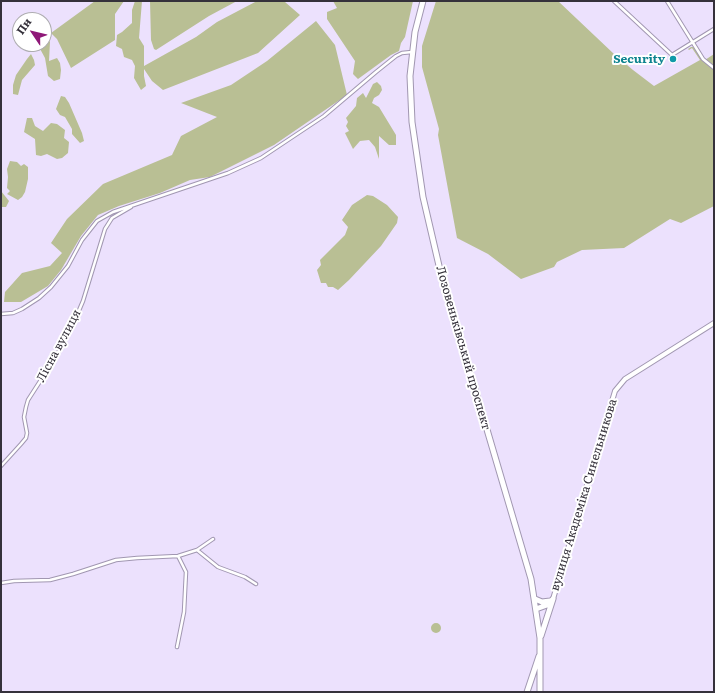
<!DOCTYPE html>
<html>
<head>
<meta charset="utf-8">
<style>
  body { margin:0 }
  #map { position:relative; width:715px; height:693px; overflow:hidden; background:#ece1fd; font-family:Literata,serif }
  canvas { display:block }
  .frame { position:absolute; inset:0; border:2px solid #35313b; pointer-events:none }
  .north { position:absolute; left:12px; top:12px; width:40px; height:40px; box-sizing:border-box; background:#fff; border:1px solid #aeadb1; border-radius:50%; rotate:305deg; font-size:11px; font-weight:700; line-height:16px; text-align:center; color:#35313b }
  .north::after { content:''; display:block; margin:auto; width:14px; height:18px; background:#8f1878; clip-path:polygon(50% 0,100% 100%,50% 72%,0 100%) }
</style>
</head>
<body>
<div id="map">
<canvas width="715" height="693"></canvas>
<div class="frame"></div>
<div class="north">Пн</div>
</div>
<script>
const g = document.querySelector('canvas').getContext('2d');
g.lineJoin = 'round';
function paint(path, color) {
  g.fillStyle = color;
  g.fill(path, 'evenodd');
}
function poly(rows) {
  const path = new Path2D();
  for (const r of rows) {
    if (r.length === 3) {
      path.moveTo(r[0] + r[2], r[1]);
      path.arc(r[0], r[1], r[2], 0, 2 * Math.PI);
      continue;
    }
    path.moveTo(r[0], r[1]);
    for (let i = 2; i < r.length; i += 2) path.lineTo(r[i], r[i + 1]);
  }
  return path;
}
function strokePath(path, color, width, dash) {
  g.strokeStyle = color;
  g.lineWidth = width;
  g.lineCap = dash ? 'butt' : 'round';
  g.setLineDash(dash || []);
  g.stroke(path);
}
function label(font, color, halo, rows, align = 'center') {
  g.font = font + ' Literata,serif';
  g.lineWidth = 4;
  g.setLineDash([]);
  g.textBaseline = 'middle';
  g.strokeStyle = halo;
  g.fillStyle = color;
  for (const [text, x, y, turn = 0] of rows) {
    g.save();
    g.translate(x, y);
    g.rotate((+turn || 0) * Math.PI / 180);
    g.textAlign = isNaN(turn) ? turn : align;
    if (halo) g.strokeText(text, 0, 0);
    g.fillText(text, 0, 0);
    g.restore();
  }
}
const green = poly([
  [95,1,124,1,115,14,115,40,71,68,57,39,51,33],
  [135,1,142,1,139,38,144,46,144,66,196,37,217,22,257,1,281,1,285,2,300,15,258,53,163,90,152,81,144,69,144,76,146,86,141,90,134,78,135,66,132,60,124,57,122,49,116,46,117,35,122,32,132,23,132,10],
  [150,1,237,1,209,16,156,50,154,49,151,40],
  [333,1,413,1,405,37,401,43,399,51,391,55,358,79,353,74,355,61,327,19,327,12,337,8],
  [436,1,558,1,614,54,633,70,654,86,700,60,692,48,689,50,688,49,691,47,693,47,702,59,705,60,714,54,714,206,681,223,670,219,624,248,582,250,557,262,554,267,521,279,488,254,457,238,438,135,439,129,422,67,422,46],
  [316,21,335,45,347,95,274,145,210,177,190,180,160,193,119,206,98,215,81,236,61,270,48,286,21,302,4,302,5,292,22,273,50,266,62,253,51,243,67,219,103,184,172,155,181,136,217,117,181,103,231,85,267,61],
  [44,35,47,37,50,42,49,61,57,58,60,63,61,70,60,79,54,81,48,76,45,58,39,47,34,44,44,44],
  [31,54,34,60,35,65,22,80,18,95,13,94,13,85,16,75,27,59],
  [377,82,381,86,382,90,379,95,374,98,372,103,379,107,396,135,396,145,389,145,379,136,379,159,375,147,369,140,360,141,353,149,345,133,349,131,346,126,348,122,346,118,356,106,357,98,363,93,366,98,373,84],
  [61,96,65,97,69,103,82,133,84,141,80,143,72,134,72,129,65,117,60,115,56,109],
  [27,118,32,118,35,126,43,131,51,123,57,124,65,130,64,138,69,142,68,153,62,158,57,159,47,154,41,156,36,155,35,139,24,132],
  [10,161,17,162,21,166,24,164,28,167,28,179,25,192,22,197,18,200,7,194,10,191,7,188,8,177,7,169],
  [1,191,9,201,6,207,1,207],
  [367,195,373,196,387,205,398,217,397,223,381,246,349,280,338,290,333,287,328,287,326,283,321,283,317,270,321,265,320,260,345,235,348,227,342,220,352,205],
  [436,628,5]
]);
const street = poly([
  [614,1,672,55,714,29],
  [667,1,703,59,714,68],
  [1,314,13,313,22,309,39,298,51,287,68,266,82,240,97,221,113,212,228,173,261,158,324,116,376,72,396,56,402,53,412,52],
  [1,466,21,444,26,438,27,433,24,417,26,407,28,400,55,358,72,327,83,301,105,229,112,218,131,207],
  [197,550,218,567,245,577,256,584],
  [1,583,14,581,50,580,73,574,116,560,137,558,178,556,197,550,213,539],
  [177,647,184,612,186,572,178,556]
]);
const secondary = poly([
  [553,599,615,391,625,379,714,323]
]);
const highway = poly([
  [423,1,415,32,410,76,412,122,423,197,440,270,531,579,540,638,540,692],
  [535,599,542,602,550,601],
  [536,609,547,605,552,600],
  [541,636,553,599],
  [527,692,539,656]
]);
const markers = [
  [673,59,4,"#0f9aa8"]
];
const cultureNames = [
  ["Security",665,59]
];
const streetNames = [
  ["Лісна вулиця",59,346,-62],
  ["Лозовеньківський проспект",463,348,74],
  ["вулиця Академіка Синельникова",584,495,-73]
];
paint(green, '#b9bf94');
strokePath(street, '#a197b1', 4.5);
strokePath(secondary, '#a197b1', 6);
strokePath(highway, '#a197b1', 7);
strokePath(street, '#fff', 2.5);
strokePath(secondary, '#fff', 4);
strokePath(highway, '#fff', 5);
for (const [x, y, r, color] of markers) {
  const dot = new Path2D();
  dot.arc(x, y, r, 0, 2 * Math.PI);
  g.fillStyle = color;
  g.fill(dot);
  strokePath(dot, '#fff', 1.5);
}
label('bold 12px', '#0d838f', '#fff', cultureNames, 'right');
label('12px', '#35313b', '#fff', streetNames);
</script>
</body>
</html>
